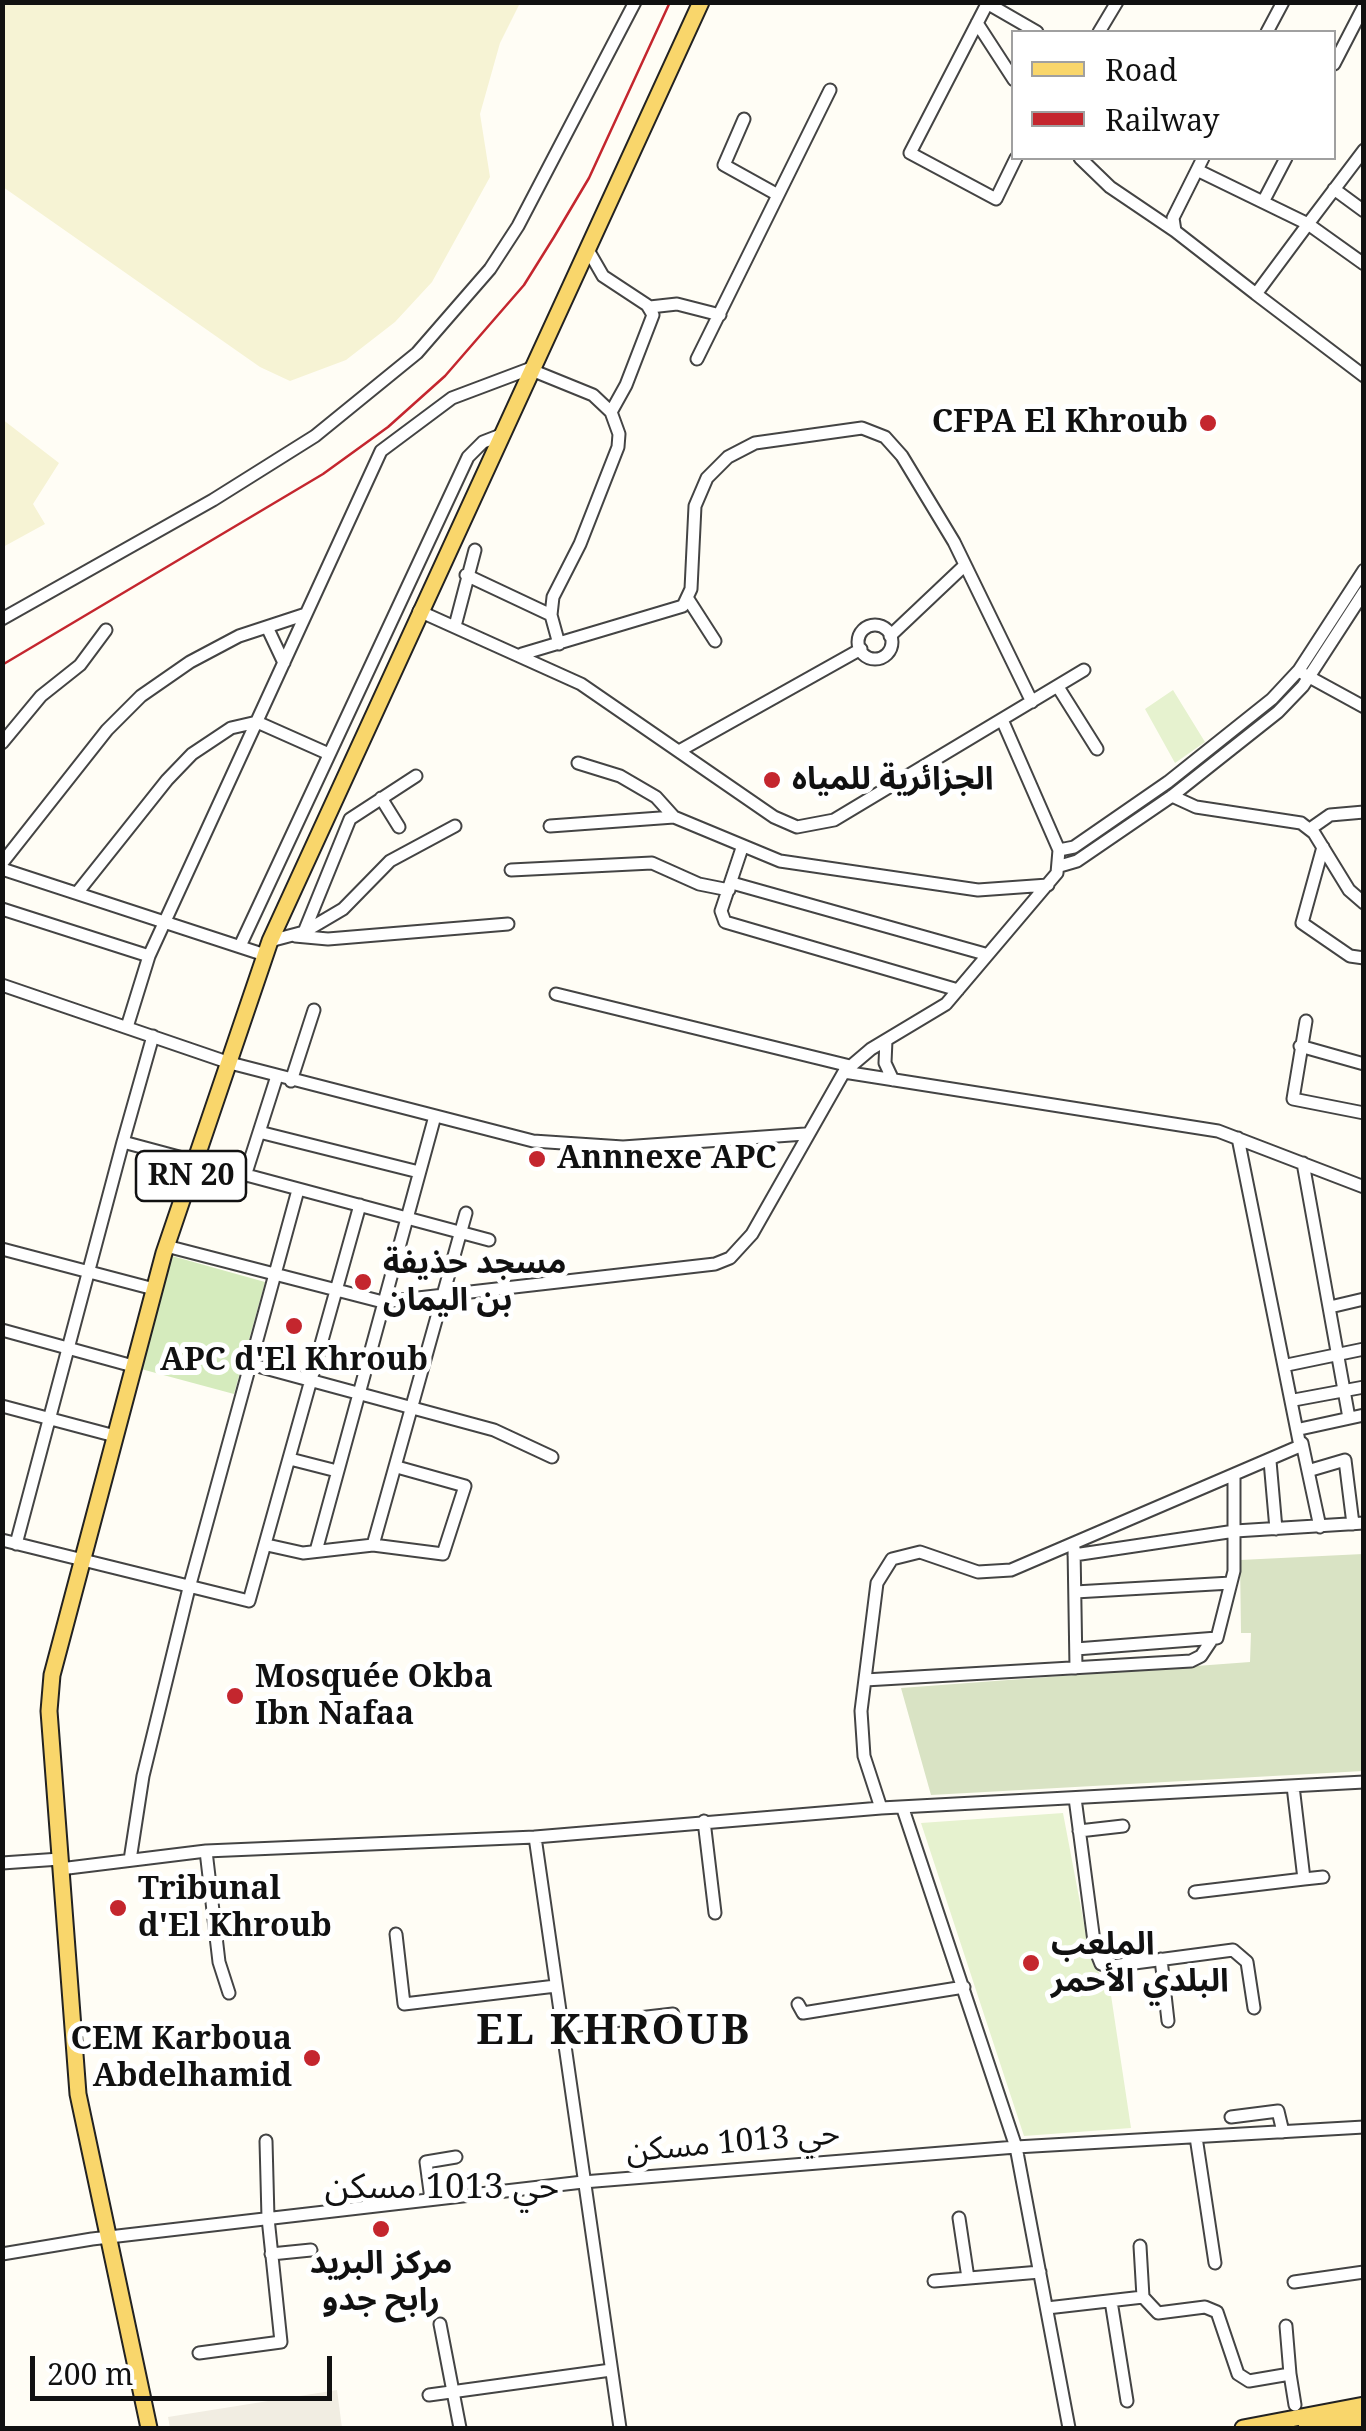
<!DOCTYPE html>
<html>
<head>
<meta charset="utf-8">
<style>
  body { margin:0 }
  #map { position:relative; width:1366px; height:2431px; overflow:hidden; background:#fffdf5; font-family:"Noto Serif",serif }
  canvas { display:block }
  .frame { position:absolute; inset:0; border:5px solid #111; pointer-events:none }
  .legend { position:absolute; left:1011px; top:30px; width:325px; height:130px; box-sizing:border-box; background:#fff; border:2px solid #a0a0a0; margin:0; padding:12px 18px; list-style:none; font-size:30px; color:#111 }
  .legend li { display:flex; align-items:center; gap:20px; height:50px }
  .legend b { width:50px; border:2px solid #a0a0a0 }
  .scale { position:absolute; left:30px; top:2356px; width:302px; height:45px; box-sizing:border-box; border:5px solid #111; border-top:0; padding-left:12px; font-size:30px; line-height:35px; white-space:nowrap; color:#111; -webkit-text-stroke:8px #fff; paint-order:stroke }
</style>
</head>
<body>
<div id="map">
<canvas width="1366" height="2431"></canvas>
<div class="frame"></div>
<ul class="legend">
<li><b style="height:12px;background:#f9d66b"></b>Road</li>
<li><b style="height:12px;background:#c4262e"></b>Railway</li>
</ul>
<div class="scale">200 m</div>
</div>
<script>
const g = document.querySelector('canvas').getContext('2d');
g.lineJoin = 'round';
function paint(path, color) {
  g.fillStyle = color;
  g.fill(path, 'evenodd');
}
function poly(rows) {
  const path = new Path2D();
  for (const r of rows) {
    if (r.length === 3) {
      path.moveTo(r[0] + r[2], r[1]);
      path.arc(r[0], r[1], r[2], 0, 2 * Math.PI);
      continue;
    }
    path.moveTo(r[0], r[1]);
    for (let i = 2; i < r.length; i += 2) path.lineTo(r[i], r[i + 1]);
  }
  return path;
}
function strokePath(path, color, width, dash) {
  g.strokeStyle = color;
  g.lineWidth = width;
  g.lineCap = dash ? 'butt' : 'round';
  g.setLineDash(dash || []);
  g.stroke(path);
}
function label(font, color, halo, rows, align = 'center') {
  g.font = font + ' "Noto Serif","Noto Sans Arabic",serif';
  g.lineWidth = 10;
  g.setLineDash([]);
  g.textBaseline = 'middle';
  g.strokeStyle = halo;
  g.fillStyle = color;
  for (const [text, x, y, turn = 0] of rows) {
    g.save();
    g.translate(x, y);
    g.rotate((+turn || 0) * Math.PI / 180);
    g.textAlign = isNaN(turn) ? turn : align;
    if (halo) g.strokeText(text, 0, 0);
    g.fillText(text, 0, 0);
    g.restore();
  }
}
const farmland = poly([
  [3,2,520,2,520,3,500,43,480,114,490,177,432,282,395,322,346,360,290,381,260,367,3,187],
  [2,419,59,463,33,504,45,524,3,547]
]);
const green = poly([
  [172,1256,265,1282,234,1394,141,1369]
]);
const cemetery = poly([
  [1363,1554,1363,1771,931,1795,901,1688,1250,1662,1251,1633,1241,1633,1240,1560]
]);
const pitch = poly([
  [1173,690,1205,742,1175,763,1145,709],
  [1063,1813,1089,1950,1100,1975,1109,1982,1131,2128,1024,2136,921,1823]
]);
const plaza = poly([
  [337,2390,342,2428,170,2428,168,2417]
]);
const minor = poly([
  [985,2,1037,32],
  [987,4,910,153,996,199,1016,158],
  [977,23,1014,80],
  [1099,32,1117,2],
  [1267,32,1283,2],
  [1334,64,1364,6],
  [744,119,724,165,778,195],
  [1080,158,1110,187,1175,231],
  [1203,158,1173,218,1175,231,1256,294],
  [1197,170,1308,224,1364,150],
  [1334,189,1364,211],
  [1263,202,1286,158],
  [588,250,603,276,647,305,653,315,626,385,611,412],
  [1364,264,1308,224,1256,294,1364,376],
  [650,307,677,304,720,315],
  [697,359,830,90],
  [466,575,551,615],
  [688,599,715,641],
  [419,611,581,684,774,817,797,827,834,820,1084,670],
  [2,619,213,500,315,436,417,353,490,269,518,226,635,2],
  [875,642,17],
  [455,626,475,550],
  [267,627,284,663],
  [890,636,964,566],
  [522,654,683,606,691,589,695,506,707,478,728,457,755,443,862,428,885,437,902,456,954,542,1032,702],
  [1302,673,1364,707],
  [1058,687,1097,749],
  [2,743,41,696,80,665,106,630],
  [679,751,861,649],
  [578,763,620,776,656,797,674,817],
  [1172,796,1196,807,1301,823,1314,833,1349,890,1364,903],
  [381,798,399,827],
  [550,826,674,817,780,861,978,890,1048,885],
  [1310,829,1330,815,1364,812],
  [1323,847,1302,923,1350,956,1364,958],
  [742,848,721,911,725,922,958,990],
  [1059,850,1074,847,1168,782,1272,699,1299,670,1364,570],
  [2,863,107,730,141,696,190,662,239,636,306,614],
  [1060,866,1077,861,1172,796,1278,712,1303,686,1364,592],
  [2,869,265,955],
  [511,870,652,863,699,884,729,890],
  [732,883,985,954],
  [77,893,167,780,192,754,231,728,257,722,329,754],
  [2,909,149,956],
  [304,932,350,819,416,776],
  [295,936,328,939,508,924],
  [270,941,304,932,343,909,390,861,455,826],
  [240,946,468,457,483,442,501,435],
  [2,985,230,1063,533,1141,623,1147,805,1134],
  [556,994,850,1066],
  [1306,1021,1293,1099,1364,1113],
  [127,1027,149,956,381,451,452,398,529,369,593,395,611,412,619,434,618,447,580,544,553,597,551,615,559,644],
  [153,1036,123,1142,489,1240],
  [886,1040,885,1063,893,1080],
  [1300,1046,1364,1064],
  [844,1072,1218,1131,1364,1187],
  [291,1081,314,1010],
  [259,1132,419,1172],
  [1303,1163,1349,1418],
  [245,1176,277,1076],
  [166,1246,383,1302,715,1264,730,1258,752,1234,844,1072,871,1049,946,1004,1057,873,1059,850,1003,722],
  [2,1249,154,1289],
  [1330,1307,1364,1299],
  [2,1330,133,1366],
  [250,1364,494,1430,552,1457],
  [1287,1365,1364,1349],
  [1294,1400,1364,1387],
  [2,1406,115,1436],
  [1300,1429,1364,1415],
  [1302,1443,1320,1527],
  [290,1459,337,1471],
  [1270,1461,1276,1529],
  [1311,1470,1345,1460,1353,1524],
  [2,1540,249,1601,360,1205],
  [16,1544,123,1142],
  [267,1545,303,1553,373,1545,443,1554,465,1486,397,1467],
  [373,1545,466,1213],
  [1074,1548,1076,1668],
  [316,1551,435,1116],
  [1074,1555,1235,1531,1364,1523],
  [1075,1592,1231,1583],
  [1076,1649,1217,1638,1234,1571,1234,1476],
  [865,1680,1191,1661,1201,1656,1211,1641],
  [1075,1798,1095,1949,1101,1964,1112,1966,1233,1950,1247,1962,1254,2008],
  [881,1808,864,1756,861,1711,877,1583,892,1559,920,1552,978,1572,1011,1570,1300,1446,1238,1138],
  [903,1809,1016,2147,1069,2428],
  [704,1821,715,1913],
  [1079,1831,1123,1826],
  [535,1837,620,2428],
  [206,1851,219,1962,229,1993],
  [130,1860,143,1776,189,1588,298,1190],
  [2,1863,60,1859],
  [60,1869,206,1851,535,1837,881,1808,1364,1782],
  [1304,1879,1323,1877],
  [1195,1892,1304,1879,1293,1786],
  [396,1934,404,2004,556,1986],
  [1161,1959,1168,2021],
  [798,2004,803,2013,964,1987],
  [561,2027,673,2014],
  [1231,2117,1278,2111,1283,2132],
  [1196,2137,1215,2263],
  [431,2199,426,2162,456,2157],
  [959,2218,968,2278],
  [1140,2246,1143,2297],
  [2,2254,92,2239,583,2182,1016,2147,1364,2127],
  [271,2254,311,2250],
  [934,2281,1040,2272],
  [1294,2282,1364,2272],
  [1111,2301,1127,2401],
  [1047,2308,1143,2297,1158,2313,1205,2307,1217,2312,1238,2374,1249,2381,1290,2374,1295,2405],
  [440,2324,460,2428],
  [1286,2326,1290,2374],
  [199,2353,281,2342,268,2218,266,2141],
  [429,2395,611,2370]
]);
const major = poly([
  [149,2428,78,2094,49,1711,52,1675,164,1253,270,941,701,2],
  [1243,2428,1364,2405],
  [1306,2428,1364,2418]
]);
const rail = poly([
  [2,665,323,474,388,427,445,376,524,285,554,237,589,178,670,2]
]);
const markers = [
  [1208,423,10,"#c4262e"],
  [772,780,10,"#c4262e"],
  [537,1159,10,"#c4262e"],
  [363,1282,10,"#c4262e"],
  [294,1326,10,"#c4262e"],
  [235,1696,10,"#c4262e"],
  [118,1908,10,"#c4262e"],
  [1031,1963,10,"#c4262e"],
  [312,2058,10,"#c4262e"],
  [381,2229,10,"#c4262e"]
];
const shields = [
  [191,1176,110]
];
const shieldNames = [
  ["RN 20",191,1176]
];
const poiNames = [
  ["CFPA El Khroub",1188,423,"right"],
  ["الجزائرية للمياه",792,780],
  ["Annnexe APC",557,1159],
  ["مسجد حذيفة",383,1264],
  ["بن اليمان",383,1301],
  ["APC d'El Khroub",294,1361,"center"],
  ["Mosquée Okba",255,1678],
  ["Ibn Nafaa",255,1715],
  ["Tribunal",138,1890],
  ["d'El Khroub",138,1927],
  ["الملعب",1051,1945],
  ["البلدي الأحمر",1051,1982],
  ["CEM Karboua",292,2040,"right"],
  ["Abdelhamid",292,2077,"right"],
  ["مركز البريد",381,2264,"center"],
  ["رابح جدو",381,2301,"center"]
];
const streetNames = [
  ["حي 1013 مسكن",733,2143,-5]
];
const neighbourhoodNames = [
  ["حي 1013 مسكن",442,2188]
];
const districtNames = [
  ["EL KHROUB",614,2032]
];
paint(farmland, '#f6f3d4');
paint(green, '#d5ebbd');
paint(cemetery, '#d9e3c4');
paint(pitch, '#e6f2cf');
paint(plaza, '#f1ede2');
strokePath(minor, '#444', 15);
strokePath(major, '#222', 19);
strokePath(minor, '#fff', 11);
strokePath(major, '#f9d66b', 15);
strokePath(rail, '#c4262e', 2.5);
for (const [x, y, r, color] of markers) {
  const dot = new Path2D();
  dot.arc(x, y, r, 0, 2 * Math.PI);
  g.fillStyle = color;
  g.fill(dot);
  strokePath(dot, '#fff', 4);
}
for (const [x, y, w] of shields) {
  const box = new Path2D();
  box.roundRect(x - w / 2, y - 25, w, 50, 8);
  g.fillStyle = '#fff';
  g.fill(box);
  strokePath(box, '#111', 2.5);
}
label('bold 30px', '#111', null, shieldNames);
label('bold 32px', '#111', '#fff', poiNames, 'left');
label('32px', '#111', '#fff', streetNames);
label('35px', '#111', '#fff', neighbourhoodNames);
g.letterSpacing = '2.5px';
label('bold 42px', '#111', '#fff', districtNames);
g.letterSpacing = '0px';
</script>
</body>
</html>
